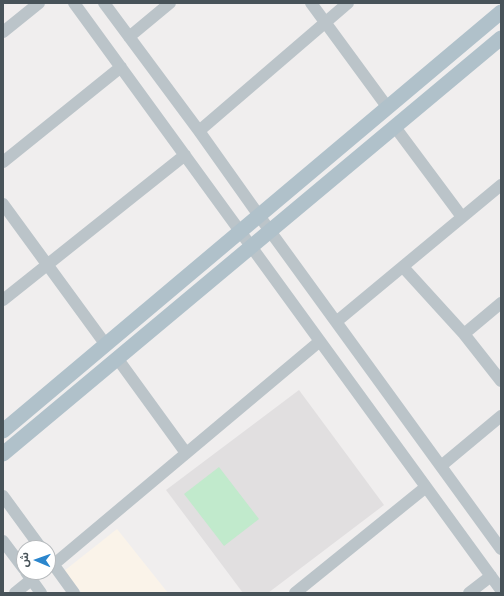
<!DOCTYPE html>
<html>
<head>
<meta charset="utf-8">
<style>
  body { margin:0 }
  #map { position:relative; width:504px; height:596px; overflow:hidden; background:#f0eeee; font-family:Roboto,"Noto Sans Arabic",sans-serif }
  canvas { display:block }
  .frame { position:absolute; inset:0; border:4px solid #485359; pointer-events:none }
  .north { position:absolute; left:16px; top:540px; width:40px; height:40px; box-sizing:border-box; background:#fff; border:1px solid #b6babd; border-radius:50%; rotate:272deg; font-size:11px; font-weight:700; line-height:16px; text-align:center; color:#485359 }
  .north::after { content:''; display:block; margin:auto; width:14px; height:18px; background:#2b86cd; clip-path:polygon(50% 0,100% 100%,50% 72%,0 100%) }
</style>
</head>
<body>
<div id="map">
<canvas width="504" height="596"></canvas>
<div class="frame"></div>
<div class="north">ش</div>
</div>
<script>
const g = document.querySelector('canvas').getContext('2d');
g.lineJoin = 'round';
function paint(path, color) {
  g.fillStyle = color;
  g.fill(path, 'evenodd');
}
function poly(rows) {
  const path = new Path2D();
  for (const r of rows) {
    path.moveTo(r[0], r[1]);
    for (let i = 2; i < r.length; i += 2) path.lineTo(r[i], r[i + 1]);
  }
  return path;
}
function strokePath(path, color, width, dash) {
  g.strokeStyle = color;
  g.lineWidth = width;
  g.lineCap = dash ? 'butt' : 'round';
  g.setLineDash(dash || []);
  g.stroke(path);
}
const commercial = poly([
  [117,529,168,593,82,593,64,571]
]);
const education = poly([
  [299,390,384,505,268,593,243,593,166,490]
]);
const green = poly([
  [219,467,259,519,224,546,184,494]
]);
const minor = poly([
  [74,3,501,590],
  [104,3,199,131,270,231,501,549],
  [311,3,388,108],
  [3,32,39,3],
  [129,37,170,3],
  [395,127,462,217],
  [199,131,348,3],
  [3,162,121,67],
  [3,204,106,345],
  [403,267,464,334,501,381],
  [3,300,185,155],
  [336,322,501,185],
  [464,334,501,303],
  [117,358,186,453],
  [441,466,501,416],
  [3,496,41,548],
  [3,541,24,569],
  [48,557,74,593],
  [53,565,320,341],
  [26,572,41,593],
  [15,593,31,580],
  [295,593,426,487],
  [469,593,491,576]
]);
const major = poly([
  [3,431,501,12],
  [3,454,501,38]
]);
paint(commercial, '#faf3e9');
paint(education, '#e1dfe0');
paint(green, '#c1eacc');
strokePath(minor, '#bbc4c9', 12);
strokePath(major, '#b0c1ca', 15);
</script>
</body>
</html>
